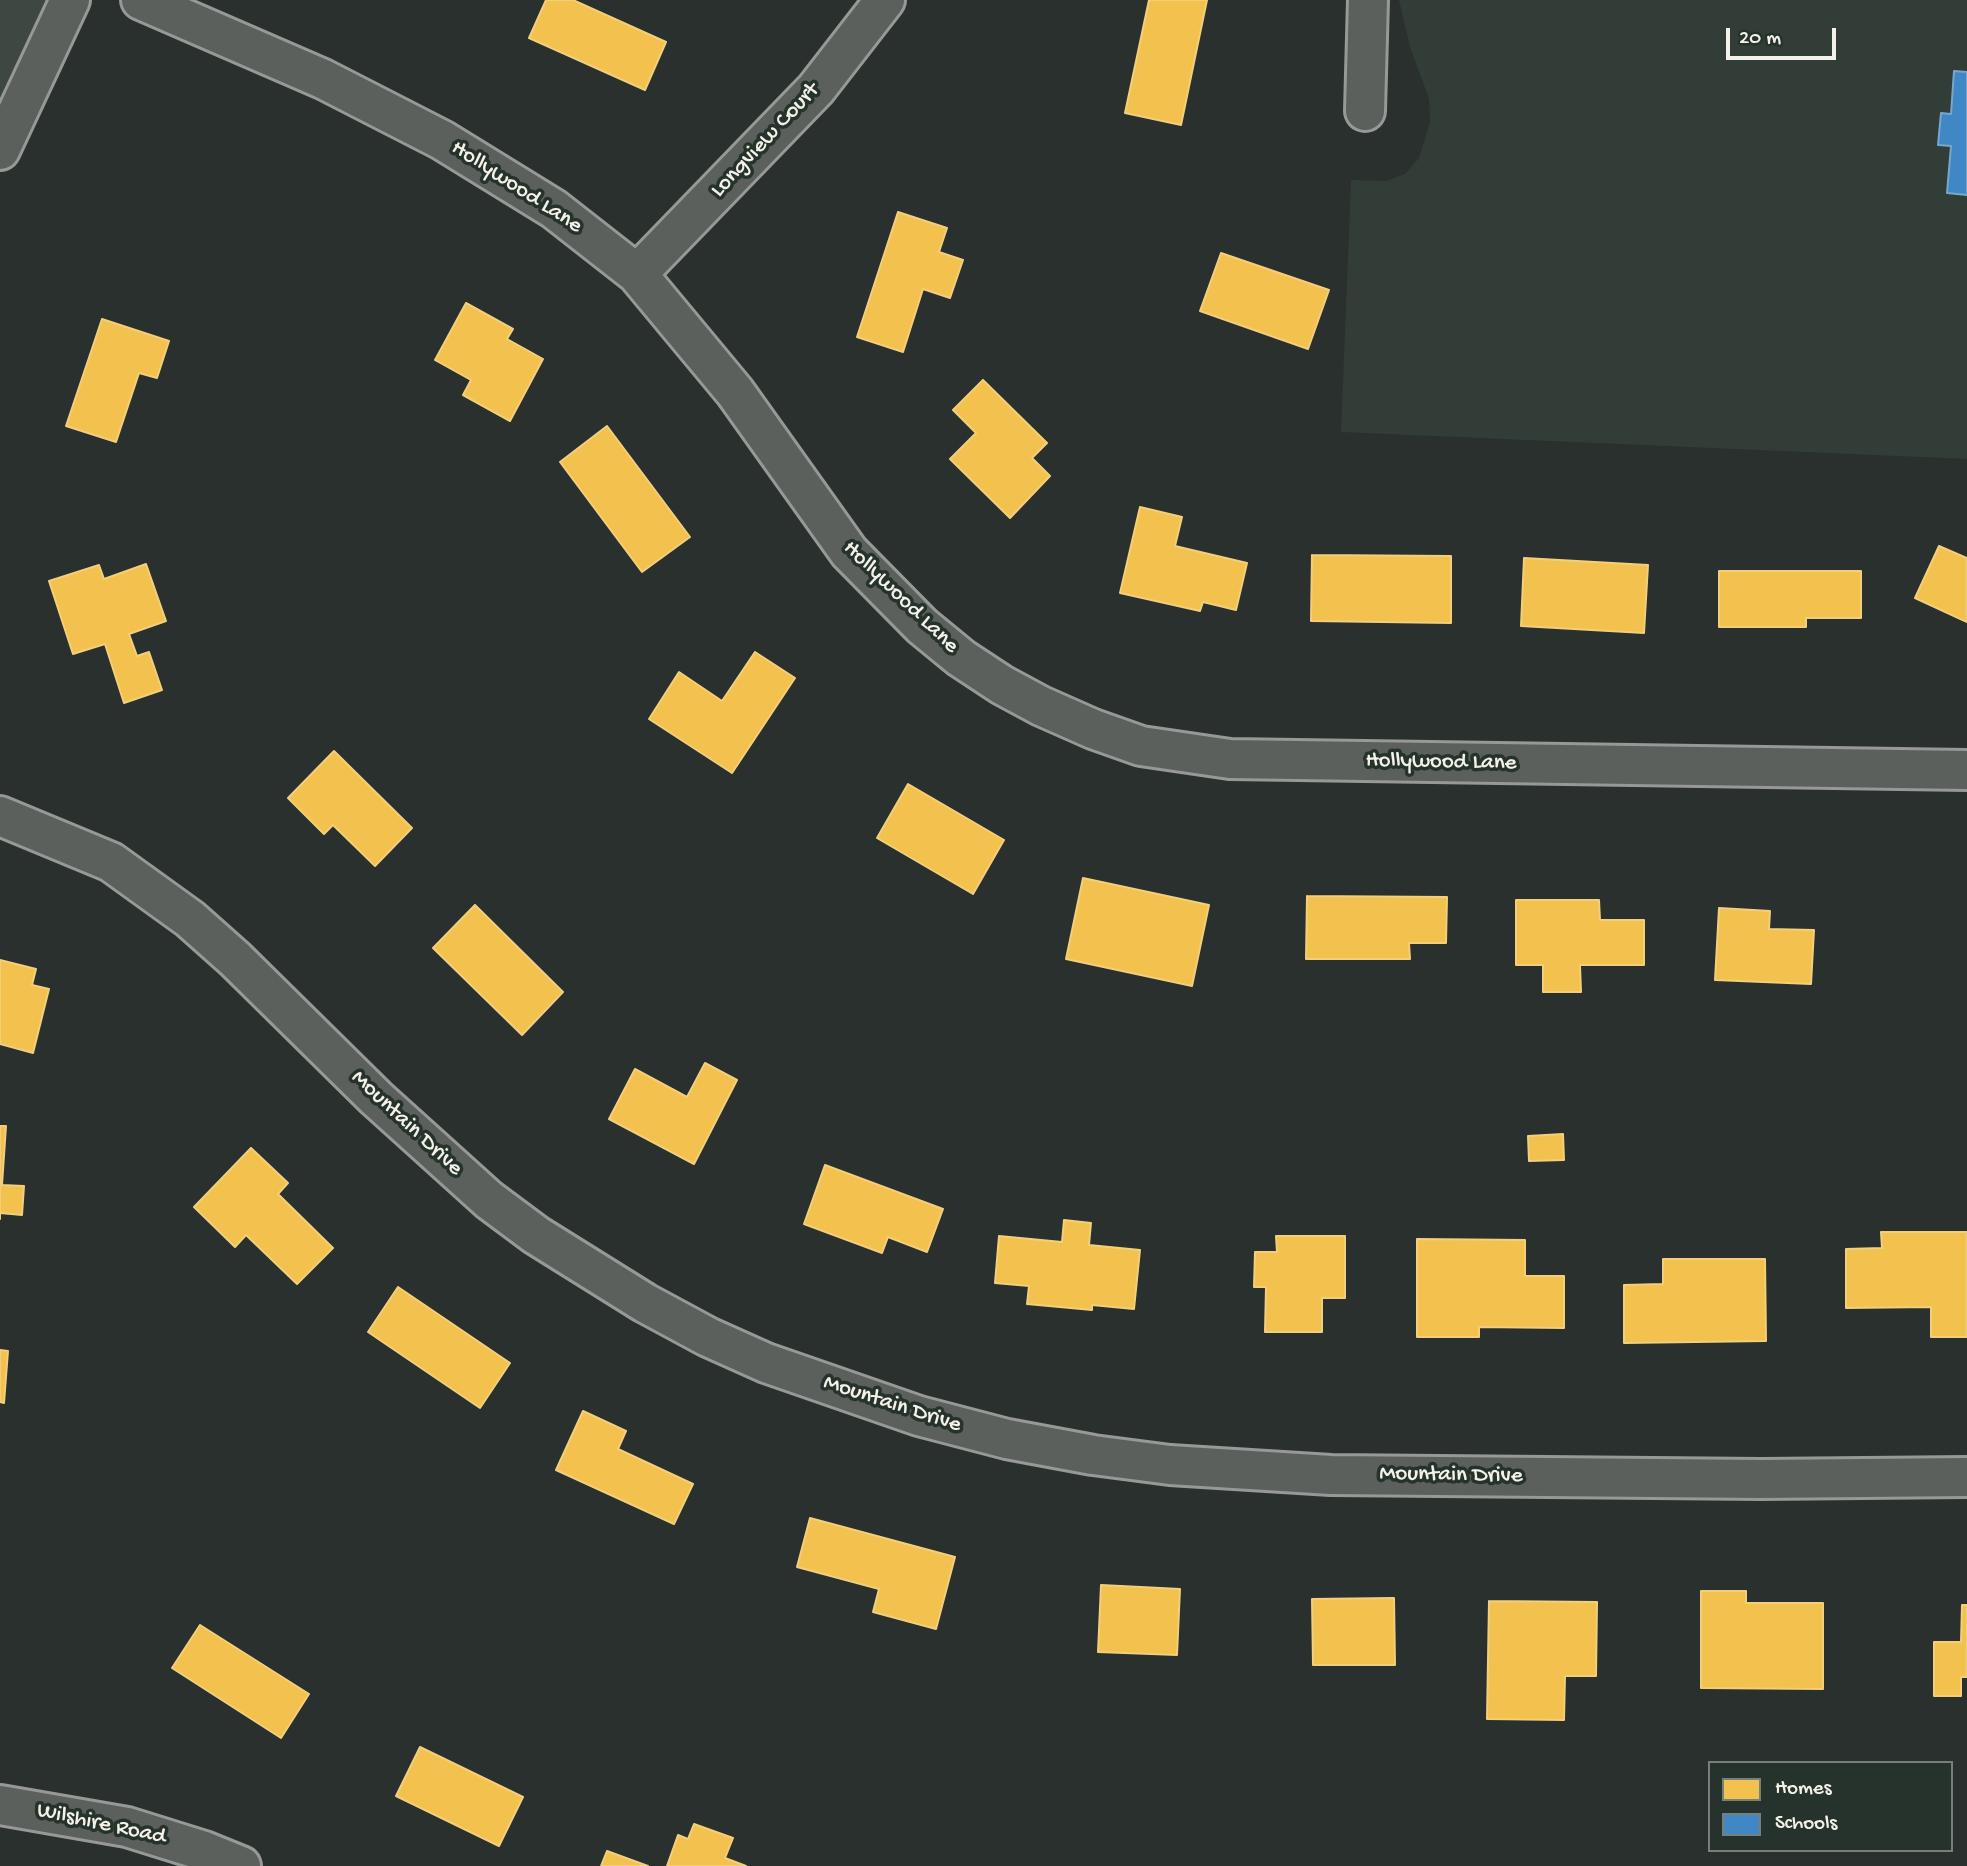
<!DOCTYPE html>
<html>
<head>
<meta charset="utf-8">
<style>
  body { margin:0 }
  #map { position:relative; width:1967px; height:1866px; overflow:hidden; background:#29302d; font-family:"Gochi Hand",sans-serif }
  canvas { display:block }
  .legend { position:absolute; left:1708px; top:1761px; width:245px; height:91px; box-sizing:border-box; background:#26332d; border:2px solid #787f78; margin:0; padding:9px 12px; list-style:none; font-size:21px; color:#f4f1e8 }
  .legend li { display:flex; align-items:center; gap:14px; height:35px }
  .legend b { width:35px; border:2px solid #787f78 }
  .scale { position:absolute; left:1726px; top:28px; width:110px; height:32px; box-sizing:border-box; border:4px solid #f4f1e8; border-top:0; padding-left:9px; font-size:21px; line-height:24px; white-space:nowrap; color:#f4f1e8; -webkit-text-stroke:5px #26332d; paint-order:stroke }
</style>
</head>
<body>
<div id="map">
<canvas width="1967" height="1866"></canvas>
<ul class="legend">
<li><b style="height:19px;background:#f2c14e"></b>Homes</li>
<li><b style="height:19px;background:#3f88c5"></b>Schools</li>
</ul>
<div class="scale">20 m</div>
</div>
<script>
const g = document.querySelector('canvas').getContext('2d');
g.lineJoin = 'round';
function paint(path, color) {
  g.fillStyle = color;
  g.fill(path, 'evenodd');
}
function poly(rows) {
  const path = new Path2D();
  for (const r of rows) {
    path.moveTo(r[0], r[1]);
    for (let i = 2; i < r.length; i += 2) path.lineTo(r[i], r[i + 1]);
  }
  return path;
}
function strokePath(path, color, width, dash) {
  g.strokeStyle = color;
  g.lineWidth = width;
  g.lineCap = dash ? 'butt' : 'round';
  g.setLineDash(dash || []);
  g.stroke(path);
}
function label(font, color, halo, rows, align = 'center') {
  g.font = font + ' "Gochi Hand",sans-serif';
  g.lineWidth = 7;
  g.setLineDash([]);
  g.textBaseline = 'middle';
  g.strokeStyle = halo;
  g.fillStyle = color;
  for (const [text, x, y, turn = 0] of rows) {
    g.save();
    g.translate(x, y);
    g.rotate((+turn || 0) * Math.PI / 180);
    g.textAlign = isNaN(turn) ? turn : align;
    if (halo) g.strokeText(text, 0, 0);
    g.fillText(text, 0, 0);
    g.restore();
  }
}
const built = poly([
  [1399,0,1967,0,1967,459,1341,432,1351,180,1386,181,1405,174,1419,158,1430,122,1429,99,1410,47]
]);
const green = poly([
  [0,0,50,0,0,112]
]);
const homes = poly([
  [546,0,573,0,666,42,645,90,529,38,546,0],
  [1149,0,1207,0,1181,125,1125,113,1149,0],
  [898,212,947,228,939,252,963,260,950,298,923,289,903,352,857,337,898,212],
  [1221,253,1329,290,1308,349,1200,311,1221,253],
  [466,303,513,329,507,339,543,359,510,421,463,395,471,380,435,360,466,303],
  [102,319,169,341,157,378,139,373,116,442,66,426,102,319],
  [983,380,1047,443,1032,458,1050,476,1010,518,950,459,976,433,953,410,983,380],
  [607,426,690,537,642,572,560,462,607,426],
  [1140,507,1182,517,1175,546,1247,563,1236,610,1203,602,1200,611,1120,593,1140,507],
  [1939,546,1967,558,1967,622,1915,598,1939,546],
  [1312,555,1451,556,1451,623,1311,621,1312,555],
  [1524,558,1648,565,1644,633,1521,626,1524,558],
  [146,564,166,621,129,634,137,656,149,652,162,690,124,703,105,644,73,654,49,581,99,565,104,579,146,564],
  [1719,571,1861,571,1861,618,1806,618,1806,627,1719,627,1719,571],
  [755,652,795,678,732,773,649,719,679,672,722,701,755,652],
  [334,751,412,828,375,866,333,825,324,834,288,798,334,751],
  [908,784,1004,840,973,894,877,838,908,784],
  [1083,878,1209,905,1192,986,1066,959,1083,878],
  [1307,896,1447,897,1446,943,1409,943,1410,959,1306,959,1307,896],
  [1516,900,1599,900,1600,920,1644,920,1644,965,1580,965,1581,992,1543,992,1543,965,1516,965,1516,900],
  [475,905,563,992,522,1035,433,948,475,905],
  [1719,908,1770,911,1769,929,1814,930,1811,984,1715,980,1719,908],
  [0,960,36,969,32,985,49,989,33,1053,0,1044,0,960],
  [705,1063,737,1080,694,1164,609,1119,635,1069,687,1097,705,1063],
  [0,1126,6,1126,2,1185,24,1186,22,1215,0,1213,0,1219,0,1126],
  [1563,1134,1564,1160,1529,1161,1528,1136,1563,1134],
  [251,1148,288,1183,278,1194,333,1248,297,1284,246,1235,235,1247,194,1207,251,1148],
  [825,1165,943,1209,927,1252,888,1237,882,1253,804,1224,825,1165],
  [1064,1220,1091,1223,1089,1245,1140,1250,1134,1309,1092,1305,1092,1310,1027,1304,1029,1286,995,1283,999,1236,1062,1242,1064,1220],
  [1881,1232,1967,1232,1967,1337,1931,1337,1931,1307,1846,1308,1846,1249,1882,1248,1881,1232],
  [1276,1236,1345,1236,1345,1298,1322,1298,1322,1332,1265,1332,1266,1287,1254,1287,1255,1252,1277,1252,1276,1236],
  [1417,1239,1525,1240,1525,1276,1564,1276,1564,1328,1479,1327,1479,1337,1417,1337,1417,1239],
  [1663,1259,1765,1259,1766,1341,1624,1343,1624,1285,1663,1284,1663,1259],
  [398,1287,510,1363,480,1408,368,1332,398,1287],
  [0,1350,8,1351,4,1403,0,1402,0,1350],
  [583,1411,626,1431,618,1449,693,1484,674,1524,556,1470,583,1411],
  [810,1518,955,1557,936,1629,873,1612,879,1589,797,1567,810,1518],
  [1101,1585,1180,1589,1177,1655,1098,1652,1101,1585],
  [1701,1591,1746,1591,1746,1603,1823,1603,1823,1689,1701,1688,1701,1591],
  [1394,1598,1395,1665,1313,1665,1312,1599,1394,1598],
  [1489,1601,1597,1602,1596,1676,1565,1676,1564,1720,1487,1719,1489,1601],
  [1962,1605,1967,1605,1967,1677,1961,1677,1961,1696,1934,1696,1934,1642,1961,1642,1962,1605],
  [200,1625,309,1694,281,1738,172,1668,200,1625],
  [420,1747,523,1797,499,1846,396,1796,420,1747],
  [694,1824,733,1838,725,1858,746,1866,667,1866,678,1835,688,1839,694,1824],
  [607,1851,648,1866,601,1866,607,1851]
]);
const schools = poly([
  [1954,71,1967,72,1967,195,1947,193,1951,146,1938,145,1941,113,1951,114,1954,71]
]);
const minor = poly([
  [141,0,323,79,442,140,554,209,637,274,735,392,849,552,922,626,961,658,1002,685,1041,706,1093,729,1141,746,1230,759,1967,770],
  [1365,111,1368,0],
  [0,150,70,0],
  [637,274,816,89,885,0],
  [0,816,111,862,190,919,235,959,376,1098,489,1200,536,1235,645,1303,708,1337,766,1363,919,1416,1007,1439,1093,1455,1170,1465,1331,1475,1761,1479,1967,1477],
  [0,1805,127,1827,204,1851,241,1866]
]);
const streetNames = [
  ["Longview Court",766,141,-47],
  ["Hollywood Lane",516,188,33],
  ["Hollywood Lane",900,598,44],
  ["Hollywood Lane",1441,763,1],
  ["Mountain Drive",406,1124,43],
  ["Mountain Drive",892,1405,18],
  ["Mountain Drive",1451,1476,1],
  ["Wilshire Road",101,1825,12]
];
paint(built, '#323d37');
paint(green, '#3e4742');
paint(homes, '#f2c14e');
strokePath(homes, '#f3cf7c', 2);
paint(schools, '#3f88c5');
strokePath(schools, '#75a8d0', 2);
strokePath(minor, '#969996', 44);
strokePath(minor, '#5c605c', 38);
label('23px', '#f4f1e8', '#26332d', streetNames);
</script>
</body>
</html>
